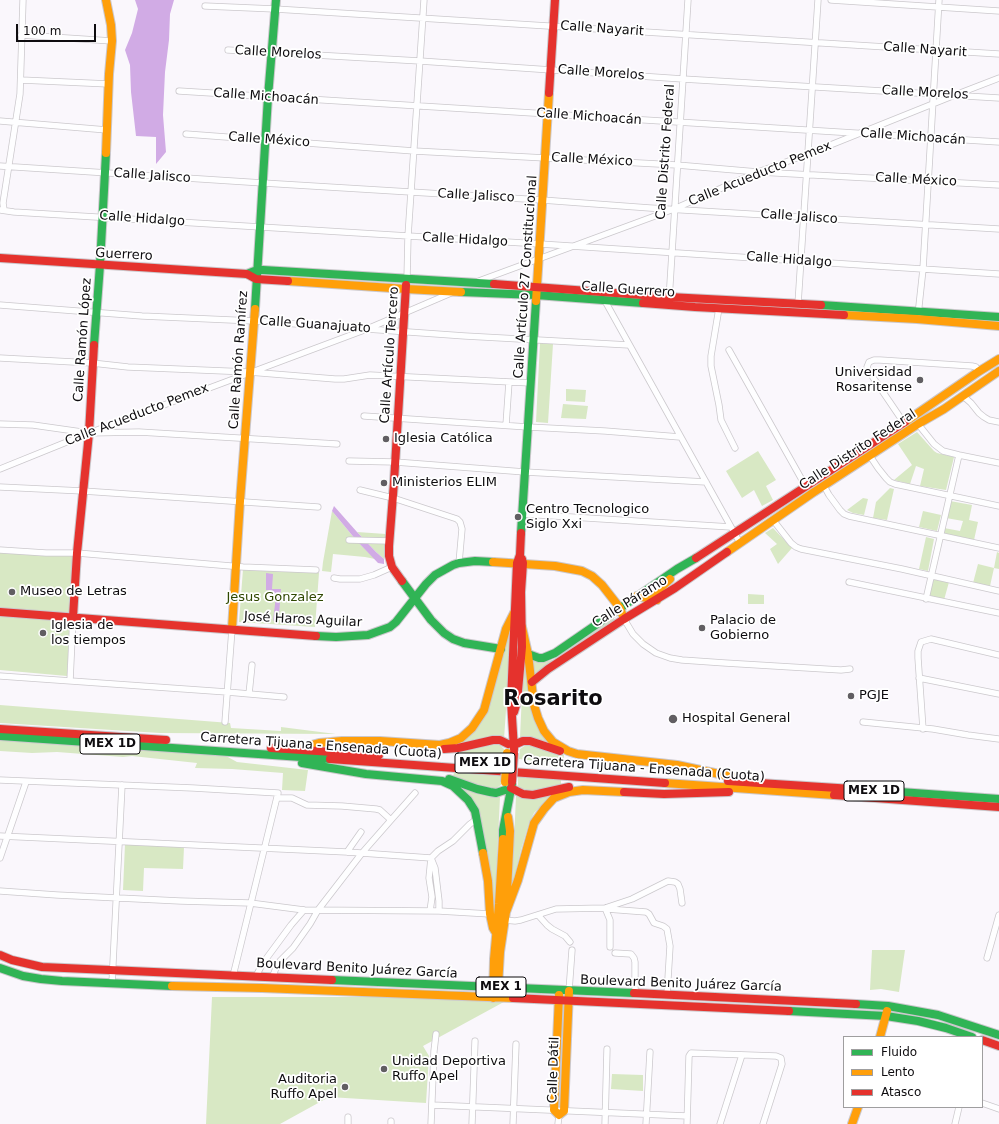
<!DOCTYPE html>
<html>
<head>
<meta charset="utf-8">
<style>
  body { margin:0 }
  #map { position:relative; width:999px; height:1124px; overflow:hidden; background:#faf7fc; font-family:"DejaVu Sans",sans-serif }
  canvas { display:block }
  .legend { position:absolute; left:843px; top:1036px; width:140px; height:72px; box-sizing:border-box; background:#fff; border:1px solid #9f9e9f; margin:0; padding:5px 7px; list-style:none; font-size:12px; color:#0e0c0f }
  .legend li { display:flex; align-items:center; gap:8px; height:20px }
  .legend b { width:20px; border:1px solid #9f9e9f }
  .scale { position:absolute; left:16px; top:24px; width:80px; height:18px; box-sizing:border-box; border:2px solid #0e0c0f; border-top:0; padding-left:5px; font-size:12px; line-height:14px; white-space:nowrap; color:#0e0c0f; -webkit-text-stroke:3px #fff; paint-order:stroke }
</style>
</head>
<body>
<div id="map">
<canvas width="999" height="1124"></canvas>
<ul class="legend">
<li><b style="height:5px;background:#30b455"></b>Fluido</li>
<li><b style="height:5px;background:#ff9f0a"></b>Lento</li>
<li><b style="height:5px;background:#e5322d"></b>Atasco</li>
</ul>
<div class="scale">100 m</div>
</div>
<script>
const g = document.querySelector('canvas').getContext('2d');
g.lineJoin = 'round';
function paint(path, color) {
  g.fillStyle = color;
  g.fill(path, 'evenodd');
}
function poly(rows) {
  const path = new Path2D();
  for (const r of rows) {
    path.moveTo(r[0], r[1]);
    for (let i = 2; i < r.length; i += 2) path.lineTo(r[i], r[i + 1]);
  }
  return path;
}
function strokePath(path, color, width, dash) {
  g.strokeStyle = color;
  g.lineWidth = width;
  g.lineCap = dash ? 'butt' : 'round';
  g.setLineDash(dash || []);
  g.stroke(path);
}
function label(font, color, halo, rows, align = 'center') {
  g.font = font + ' "DejaVu Sans",sans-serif';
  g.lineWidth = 3.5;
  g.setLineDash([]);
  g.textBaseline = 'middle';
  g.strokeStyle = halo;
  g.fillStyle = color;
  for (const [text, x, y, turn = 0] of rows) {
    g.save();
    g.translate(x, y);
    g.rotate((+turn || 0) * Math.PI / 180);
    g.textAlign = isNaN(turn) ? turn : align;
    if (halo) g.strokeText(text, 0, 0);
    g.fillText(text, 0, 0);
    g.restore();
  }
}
const green = poly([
  [540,343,553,344,548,423,536,422],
  [566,389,586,390,585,402,566,401],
  [563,404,588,406,586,419,561,418],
  [917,432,934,451,937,453,954,457,946,490,920,486,924,469,916,466,910,484,894,480,912,465,898,444],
  [758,451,776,480,766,486,773,500,762,506,754,490,742,498,726,471],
  [890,488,894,489,887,520,873,518,876,502],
  [863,498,868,499,864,515,853,513,847,510],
  [950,501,972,505,969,520,978,522,974,540,943,533,944,528,960,531,963,521,946,518],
  [332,511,356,540,375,559,365,557,333,554,331,572,322,571,323,562],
  [923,511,941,515,937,531,919,527],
  [773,528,792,548,778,564,770,549,777,544,765,533],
  [357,532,386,534,384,559,376,552],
  [926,537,934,539,928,571,919,569],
  [0,551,75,556,67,676,0,670],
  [997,552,999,553,999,569,994,568,990,586,973,583,978,564,994,568],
  [243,569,319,573,315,627,239,622],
  [932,579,949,582,944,600,928,595],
  [748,594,764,595,764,604,748,604],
  [613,617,615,620,559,658,558,657,573,644],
  [512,624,504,739,456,744,473,733],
  [525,653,533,710,555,747,520,738,522,693],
  [552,660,553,662,535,676,533,661,542,662],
  [0,705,230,723,231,728,281,731,281,727,336,734,160,733,0,723],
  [0,739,226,756,237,762,308,770,305,791,282,790,283,773,232,769,195,768,197,763,132,756,123,757,57,752,32,753,0,751],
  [495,744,500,745,504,749,503,758,456,755,456,750],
  [526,745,548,749,564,755,563,764,519,759,520,749],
  [454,772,502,775,501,785,495,789,453,778],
  [518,775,561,778,561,785,531,791,522,789,518,786],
  [454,782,487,796,492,797,500,797,494,921,480,822],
  [559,790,542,805,534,813,529,823,521,850,512,887,516,796,522,798],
  [125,844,184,847,183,869,144,868,143,891,123,890],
  [872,950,905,950,899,992,881,989,870,990],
  [212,997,513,997,423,1046,429,1056,426,1103,329,1097,280,1124,206,1124],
  [563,1028,565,1028,562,1104,560,1104,558,1103,561,1031],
  [612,1074,643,1075,643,1091,611,1089]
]);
const water = poly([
  [135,0,174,0,170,14,169,40,165,72,163,115,166,152,156,164,156,137,136,136,131,92,130,65,125,50,132,33,138,9],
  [334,506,357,532,376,552,384,559,384,564,378,563,356,540,332,511],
  [266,573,273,574,272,589,281,589,279,615,273,621,276,596,273,591,266,590]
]);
const street = poly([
  [831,0,999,11],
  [205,6,275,9,999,54],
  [21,35,112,41],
  [228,50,420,61,683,79,999,98],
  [21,80,109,84],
  [179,91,999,142],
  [0,121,107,130],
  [186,134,414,151,677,165,758,172,999,185],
  [0,166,263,183,542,200,650,208,999,229],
  [0,210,14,212,540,244,999,274],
  [4,210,3,203,20,94,23,0],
  [407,279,408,236,424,0],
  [476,282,674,209,758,172,808,154,955,95,999,78],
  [669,300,688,0],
  [605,301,740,543],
  [798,304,818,0],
  [0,305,142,316,254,321,465,336,629,345],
  [719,308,711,356,711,366,719,405,721,420,735,448],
  [918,315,923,269,939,0],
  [729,350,806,487],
  [0,358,92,363,128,367,249,372,335,379,344,379,370,375,531,383],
  [963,396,971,403,979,413,984,417,989,420,999,422],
  [364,416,528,427,605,431,680,437],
  [904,423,868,370,867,367,869,362,874,360,880,360,972,366,976,367,978,372],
  [0,424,33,425,89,433,139,432,337,444],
  [918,424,934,444,943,451,959,455,999,463],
  [506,425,509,382],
  [870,456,878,468,886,478,890,482,895,484,999,506],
  [349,461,395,462,525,472,706,482],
  [0,469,89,433,367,329,451,293],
  [824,486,829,495,840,510,844,514,849,516,999,548],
  [0,487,83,491,318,507],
  [360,490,393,498,457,519,460,522,462,529,459,563],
  [523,514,731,527],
  [773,520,791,543,796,547,801,549,902,569,999,591],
  [349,540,390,541],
  [0,550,46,553,77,553,243,567,316,570],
  [334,578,340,579,360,579,374,575,392,567],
  [849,582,999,613],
  [926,599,959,455],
  [624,619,633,634,643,644,656,653,670,658,682,660,725,663,841,670,850,669],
  [0,676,227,692,284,697],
  [919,678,999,694],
  [70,681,73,617],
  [249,694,252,665],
  [225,722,232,629],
  [863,722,933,729,968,735,999,739],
  [923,729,918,658,918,651,921,642,931,639,999,655],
  [0,780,193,788,278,793,233,976],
  [391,820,415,793],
  [0,836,347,852,431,858,435,868,439,901,439,911],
  [347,852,361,832],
  [0,858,26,782],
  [0,891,57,895,180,901,250,903,304,910,439,911,490,914],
  [605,908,610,920,610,947],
  [607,909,646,912,649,914,654,923,663,926,667,929,670,946,667,995],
  [430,911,432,897,429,878,431,858,438,851,453,841,470,824,477,819],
  [538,915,547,925,552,929,565,936,570,942],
  [504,920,515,921,521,920,556,909,605,908,632,899,668,881,675,882,678,884,680,889,682,903],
  [615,953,631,954,634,958,635,962,635,993],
  [987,958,999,915],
  [256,976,263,963,291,925,304,910],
  [272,978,276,968,280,961,293,948,310,924,318,910,362,853,391,820,380,810,376,809,342,806,307,805,292,798,277,798],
  [112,983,122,785],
  [569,991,572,950],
  [982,1103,999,1109],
  [432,1105,687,1116],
  [348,1124,348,1117],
  [391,1124,391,1121],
  [431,1124,434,1051,436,1034],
  [472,1124,475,1041],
  [513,1124,516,1044],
  [558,1124,559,1115],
  [605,1124,607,1049],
  [646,1124,650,1052],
  [687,1124,689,1056,691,1053,776,1056,781,1058,782,1064,763,1124],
  [720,1124,742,1055],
  [955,1124,959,1107]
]);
const fast = poly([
  [247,274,257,270,263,270,494,284],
  [461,292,536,295,643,303],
  [821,305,999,317],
  [255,309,268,97,276,0],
  [94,345,100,265,106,153],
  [521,533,536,301],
  [402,581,431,620,444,633,453,639,464,643,501,649],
  [316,636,336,637,368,635,390,627,396,622,426,584,435,575,453,565,459,563,475,561,493,562],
  [528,654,539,658,543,658,555,653,677,569,696,558],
  [0,736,330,759],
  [302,763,366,774,442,781,453,786,468,800,475,811,483,853],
  [449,779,477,789,490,792,496,793,505,790],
  [900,792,999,799],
  [503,839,503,830,512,784],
  [0,968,23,976,41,979,62,981,172,986],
  [332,980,634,993],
  [856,1004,888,1006,938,1015,999,1035],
  [789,1011,886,1016,918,1021,946,1028,972,1037]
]);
const slow = poly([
  [106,153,109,74,112,41,111,25,106,0],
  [288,281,406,289,461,292],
  [536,301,549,93],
  [844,315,917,319,999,326],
  [905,422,978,372,999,359],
  [727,552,814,492,918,424,944,409,999,371],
  [493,562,555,566,582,571,592,576,602,585,620,608,624,619],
  [637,596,657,600,656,592,670,579],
  [522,627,528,654,534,705,538,718,544,731,553,742,568,751,577,754,677,765,738,778],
  [232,629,240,501,255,309],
  [304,747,319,743,342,741,380,741,440,745,449,743,461,738,472,728,484,710,506,629,515,611],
  [665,783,834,795],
  [483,853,488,881,490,914,493,928,496,933],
  [506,912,518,880,534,823,544,809,554,798,569,792,583,790,624,792],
  [172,986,262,988,513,998],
  [498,987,500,952,506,912,510,831,508,817],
  [559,995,554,1110,559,1115,564,1111,569,991],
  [493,998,494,959,499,904,503,839],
  [880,1037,887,1011],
  [852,1124,858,1107]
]);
const jam = poly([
  [549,93,555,0],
  [0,258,247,274,256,279,288,281],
  [494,284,669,297,821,305],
  [643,303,695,307,844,315],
  [696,558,905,422],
  [402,581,392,567,389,556,389,546,394,482,406,285],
  [0,612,316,636],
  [73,617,77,553,89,433,94,345],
  [532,682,548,669,624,619,675,588,727,552],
  [514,712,517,702,522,647,521,592,523,563,522,559],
  [0,729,166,740],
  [514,745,523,741,530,741,560,751],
  [271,748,379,755],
  [444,749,458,748,493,740,500,740,508,744],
  [514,749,511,701,517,563,520,555,521,533],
  [330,759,665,783],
  [728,781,884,791],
  [511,788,523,794,533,795,569,787],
  [624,792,664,794,729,792],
  [834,795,999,807],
  [0,955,12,960,42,967,332,980],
  [634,993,856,1004],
  [513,998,789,1011],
  [982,1040,999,1046]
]);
const slowBridge = poly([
  [505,782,507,753]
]);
const jamBridge = poly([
  [512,782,514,753]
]);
const markers = [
  [920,380,4,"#615e62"],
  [386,439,4,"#615e62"],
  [384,483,4,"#615e62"],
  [518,517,4,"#615e62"],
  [12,592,4,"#615e62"],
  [702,628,4,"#615e62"],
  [43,633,4,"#615e62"],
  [851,696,4,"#615e62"],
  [673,719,5,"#615e62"],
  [384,1069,4,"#615e62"],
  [345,1087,4,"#615e62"]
];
const shields = [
  [110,744,60],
  [485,763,60],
  [874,791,60],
  [501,987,50]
];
const shieldNames = [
  ["MEX 1D",110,744],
  ["MEX 1D",485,763],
  ["MEX 1D",874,791],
  ["MEX 1",501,987]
];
const streetNames = [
  ["Calle Nayarit",602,29,4],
  ["Calle Nayarit",925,50,4],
  ["Calle Morelos",278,53,3],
  ["Calle Morelos",601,73,4],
  ["Calle Morelos",925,93,3],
  ["Calle Michoacán",266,97,4],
  ["Calle Michoacán",589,117,4],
  ["Calle Michoacán",913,137,4],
  ["Calle México",269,140,4],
  ["Calle Distrito Federal",666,152,-86],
  ["Calle México",592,160,3],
  ["Calle Acueducto Pemex",760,174,-22],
  ["Calle Jalisco",152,176,4],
  ["Calle México",916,180,3],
  ["Calle Jalisco",476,196,3],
  ["Calle Jalisco",799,217,4],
  ["Calle Hidalgo",142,219,4],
  ["Calle Hidalgo",465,240,3],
  ["Guerrero",124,255,3],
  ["Calle Hidalgo",789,260,4],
  ["Calle Artículo 27 Constitucional",526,277,-86],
  ["Calle Guerrero",628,290,4],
  ["Calle Guanajuato",315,325,4],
  ["Calle Ramón López",83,340,-86],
  ["Calle Artículo Tercero",390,355,-86],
  ["Calle Ramón Ramírez",239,360,-86],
  ["Calle Acueducto Pemex",137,415,-21],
  ["Calle Distrito Federal",858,450,-33],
  ["Calle Páramo",630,602,-32],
  ["José Haros Aguilar",303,620,3],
  ["Carretera Tijuana - Ensenada (Cuota)",321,746,4],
  ["Carretera Tijuana - Ensenada (Cuota)",644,769,4],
  ["Boulevard Benito Juárez García",357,969,3],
  ["Boulevard Benito Juárez García",681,984,2],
  ["Calle Dátil",554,1070,-88]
];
const poiNames = [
  ["Universidad",912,373,"right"],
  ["Rosaritense",912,388,"right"],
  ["Iglesia Católica",394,439],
  ["Ministerios ELIM",392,483],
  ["Centro Tecnologico",526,510],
  ["Siglo Xxi",526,525],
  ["Museo de Letras",20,592],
  ["Palacio de",710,621],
  ["Gobierno",710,636],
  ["Iglesia de",51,626],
  ["los tiempos",51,641],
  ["PGJE",859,696],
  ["Hospital General",682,719],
  ["Unidad Deportiva",392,1062],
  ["Ruffo Apel",392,1077],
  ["Auditoria",337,1080,"right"],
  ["Ruffo Apel",337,1095,"right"]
];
const parkNames = [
  ["Jesus Gonzalez",275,598]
];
const townNames = [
  ["Rosarito",553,700]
];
paint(green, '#d8e8c4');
paint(water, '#d1abe5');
strokePath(street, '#cbc8cc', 7);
strokePath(fast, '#cbc8cc', 10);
strokePath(slow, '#cbc8cc', 10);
strokePath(jam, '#cbc8cc', 10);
strokePath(street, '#fefeff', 5.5);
strokePath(fast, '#30b455', 8);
strokePath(slow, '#ff9f0a', 8);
strokePath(jam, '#e5322d', 8);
strokePath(slowBridge, '#cbc8cc', 10, []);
strokePath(jamBridge, '#cbc8cc', 10, []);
strokePath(slowBridge, '#ff9f0a', 8);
strokePath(jamBridge, '#e5322d', 8);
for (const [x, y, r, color] of markers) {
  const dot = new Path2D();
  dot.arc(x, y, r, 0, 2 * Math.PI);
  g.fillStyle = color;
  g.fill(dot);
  strokePath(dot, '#fff', 1.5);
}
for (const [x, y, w] of shields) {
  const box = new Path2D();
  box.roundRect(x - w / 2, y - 10, w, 20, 3);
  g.fillStyle = '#fff';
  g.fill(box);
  strokePath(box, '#0e0c0f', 1);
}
label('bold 12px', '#0e0c0f', null, shieldNames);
label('13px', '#0e0c0f', '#fff', streetNames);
label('13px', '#0e0c0f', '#fff', poiNames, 'left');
label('13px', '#304802', '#fff', parkNames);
label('bold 21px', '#0e0c0f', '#fff', townNames);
</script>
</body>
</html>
